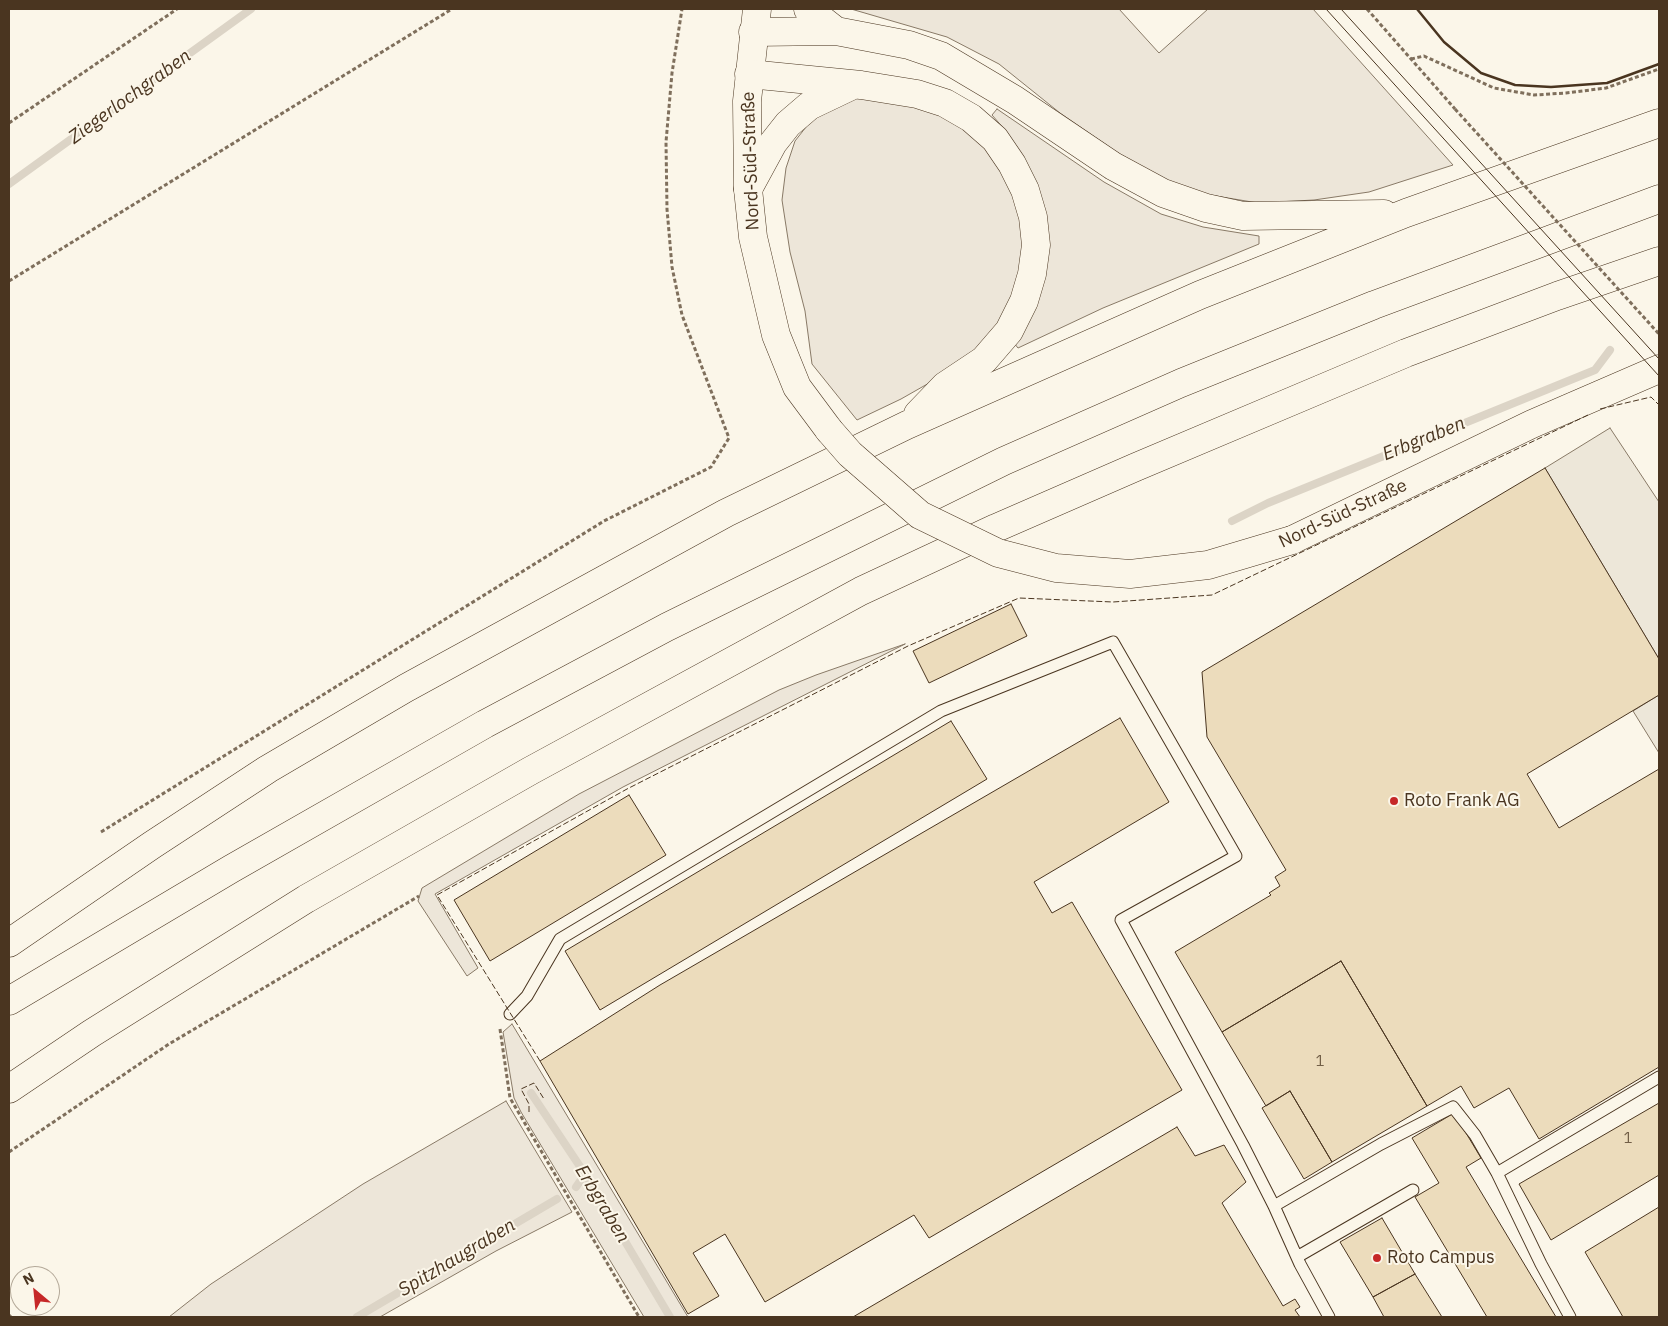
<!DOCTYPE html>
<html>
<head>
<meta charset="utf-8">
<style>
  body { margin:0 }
  #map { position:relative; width:1668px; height:1326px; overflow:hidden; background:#fbf6e9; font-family:"IBM Plex Sans",sans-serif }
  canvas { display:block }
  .frame { position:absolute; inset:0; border:10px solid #4a3520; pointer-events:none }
  .north { position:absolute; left:10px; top:1266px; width:50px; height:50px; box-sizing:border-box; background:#fbf6e9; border:1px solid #b4a999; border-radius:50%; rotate:332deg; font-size:14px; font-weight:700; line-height:20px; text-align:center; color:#4a3520 }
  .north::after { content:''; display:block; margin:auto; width:18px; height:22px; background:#c62828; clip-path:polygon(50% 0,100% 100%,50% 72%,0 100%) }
</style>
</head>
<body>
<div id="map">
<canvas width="1668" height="1326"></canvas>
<div class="frame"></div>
<div class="north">N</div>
</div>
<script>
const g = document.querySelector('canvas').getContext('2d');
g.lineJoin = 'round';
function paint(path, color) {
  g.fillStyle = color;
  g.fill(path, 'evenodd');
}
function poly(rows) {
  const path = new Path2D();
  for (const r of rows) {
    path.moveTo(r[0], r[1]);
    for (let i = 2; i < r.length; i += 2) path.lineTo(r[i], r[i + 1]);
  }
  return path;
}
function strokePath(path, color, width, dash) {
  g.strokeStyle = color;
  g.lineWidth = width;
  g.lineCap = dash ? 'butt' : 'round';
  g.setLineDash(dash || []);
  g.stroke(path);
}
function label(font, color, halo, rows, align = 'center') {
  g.font = font + ' "IBM Plex Sans",sans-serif';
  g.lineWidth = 4;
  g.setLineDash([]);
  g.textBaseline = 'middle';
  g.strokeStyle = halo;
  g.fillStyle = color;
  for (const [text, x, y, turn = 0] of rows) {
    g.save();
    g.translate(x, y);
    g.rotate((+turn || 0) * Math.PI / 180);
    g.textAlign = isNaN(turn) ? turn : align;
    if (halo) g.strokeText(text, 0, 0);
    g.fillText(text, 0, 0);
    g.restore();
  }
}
const green = poly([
  [851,9,1119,9,1159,53,1208,9,1313,9,1453,165,1369,192,1314,200,1258,203,1204,194,1166,180,1118,153,1060,113,999,64,947,37,851,9],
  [868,95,926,107,975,135,1008,174,1025,230,1019,290,990,337,952,370,901,399,857,420,812,364,805,311,790,252,782,200,786,168,795,141,810,122,824,111,847,100,868,95],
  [997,109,1104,182,1161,214,1203,227,1259,236,1259,244,1103,308,1018,348,1014,343,1034,309,1005,130,992,115,997,109],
  [905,644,623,787,435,894,478,968,467,976,418,901,422,888,579,794,779,690,816,675,905,644],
  [512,1024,688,1317,644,1317,521,1112,514,1098,503,1032,512,1024],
  [506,1101,572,1212,496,1251,380,1317,169,1317,211,1284,363,1184,506,1101]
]);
const parking = poly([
  [1610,428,1659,502,1659,659,1545,468,1610,428],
  [1659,695,1659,753,1633,711,1659,695]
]);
const stream = poly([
  [9,184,251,9],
  [1232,521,1268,503,1595,370,1610,350],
  [531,1093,585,1174,670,1317],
  [576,1187,585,1174],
  [357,1317,557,1199]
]);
const building = poly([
  [1545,468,1659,659,1659,695,1527,774,1559,828,1659,769,1659,1067,1539,1139,1509,1088,1474,1108,1461,1086,1427,1106,1341,961,1222,1032,1175,952,1271,895,1269,893,1280,886,1275,877,1286,870,1207,737,1202,672,1545,468],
  [1011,604,1027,636,929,683,913,651,1011,604],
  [1120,718,1169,802,1034,882,1052,913,1072,902,1182,1090,929,1238,914,1215,765,1302,725,1234,693,1253,719,1296,688,1314,540,1061,660,985,1120,718],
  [951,721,987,779,600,1010,565,951,951,721],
  [629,795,666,855,490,961,454,900,629,795],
  [1341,961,1427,1106,1332,1162,1290,1091,1266,1106,1222,1032,1341,961],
  [1290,1091,1332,1162,1304,1179,1262,1108,1290,1091],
  [1659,1103,1659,1175,1551,1240,1519,1184,1659,1103],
  [1454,1113,1481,1158,1466,1167,1556,1317,1487,1317,1415,1197,1439,1183,1412,1138,1454,1113],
  [1177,1127,1195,1156,1224,1145,1246,1182,1222,1203,1283,1306,1295,1299,1300,1307,1295,1310,1300,1317,853,1317,1177,1127],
  [1659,1207,1659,1317,1623,1317,1585,1252,1659,1207],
  [1382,1218,1415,1274,1373,1297,1340,1242,1382,1218],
  [1415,1274,1442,1317,1384,1317,1373,1297,1415,1274]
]);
const path = poly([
  [1367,9,1455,109],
  [1411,59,1424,56,1494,88,1534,95,1566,93,1606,88,1659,69],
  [9,123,177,9],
  [9,281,452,9],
  [101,832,604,521,711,467,729,438,682,315,672,267,667,209,666,142,672,73,682,9],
  [500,1029,510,1098,639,1317],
  [9,1152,169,1044,419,896],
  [9,1315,11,1317]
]);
const service = poly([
  [510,1014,527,996,560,939,941,711,1113,642,1236,856,1121,920,1243,1145,1274,1206,1300,1264,1329,1317],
  [1497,1173,1659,1077],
  [1274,1206,1381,1144,1453,1107,1475,1135,1497,1173,1541,1264,1570,1317],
  [1297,1257,1413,1190]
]);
const secondary = poly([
  [757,9,747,101,748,189,753,237,776,335,797,387,829,430],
  [1292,540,1532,424,1659,369]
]);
const motorway = poly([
  [808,9,836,31],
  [753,32,836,31,909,45,941,56,1015,100,1113,166,1163,193,1206,208,1243,216,1384,214],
  [749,74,861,85,917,94,945,103,971,118,995,139,1012,164,1025,190,1033,217,1036,245,1032,274,1024,301,1009,331,984,360,945,386,918,414],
  [748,189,773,143,788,124,809,106,853,85],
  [9,943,152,845,268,769,406,688,726,513,907,425,1200,295,1406,213,1659,123],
  [9,1001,231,869,485,724,667,627,1004,461,1181,383,1374,305,1659,199],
  [9,1089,92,1033,306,899,530,771,861,591,996,528,1136,467,1406,353,1557,296,1659,261]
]);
const tram = poly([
  [1326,9,1659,376],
  [1341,9,1659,359]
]);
const pathBridge = poly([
  [1455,109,1659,334]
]);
const secondaryBridge = poly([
  [829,430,850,454,920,515,998,553,1056,568,1130,574,1208,565,1292,540]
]);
const fence = poly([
  [1600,409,1651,397,1659,405],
  [540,1061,437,895,627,789,908,646,1019,598,1113,602,1212,595,1588,415],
  [529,1112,529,1104,521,1089,534,1083,544,1099]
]);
const wall = poly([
  [1417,9,1444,42,1481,73,1515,85,1551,87,1607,83,1659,64]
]);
const markers = [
  [1394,801,5,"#c62828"],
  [1377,1258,5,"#c62828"]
];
const numberNames = [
  ["1",1320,1062],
  ["1",1628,1139]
];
const streetNames = [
  ["Nord-Süd-Straße",751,161,-92],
  ["Nord-Süd-Straße",1343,514,-25]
];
const poiNames = [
  ["Roto Frank AG",1404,801],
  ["Roto Campus",1387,1258]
];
const waterNames = [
  ["Ziegerlochgraben",130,97,-36],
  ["Erbgraben",1424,439,-22],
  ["Erbgraben",602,1204,59],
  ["Spitzhaugraben",457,1258,-31]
];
paint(green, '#ede6d9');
strokePath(green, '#887966', 1);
paint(parking, '#ede7d9');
strokePath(parking, '#887966', 1);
strokePath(stream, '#dcd4c6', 8);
paint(building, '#ecdcbc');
strokePath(building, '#4a3520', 1);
strokePath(service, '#4a3520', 13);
strokePath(secondary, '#4a3520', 29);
strokePath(motorway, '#4a3520', 29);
strokePath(path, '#7f6f5c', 3, [4, 2.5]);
strokePath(service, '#fbf6e9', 11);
strokePath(secondary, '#fbf6e9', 28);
strokePath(motorway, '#fbf6e9', 28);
strokePath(tram, '#4a3520', 1);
strokePath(secondaryBridge, '#4a3520', 29, []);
strokePath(pathBridge, '#7f6f5c', 3, [4, 2.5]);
strokePath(secondaryBridge, '#fbf6e9', 28);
strokePath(fence, '#4a3520', 1, [6, 2.5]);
strokePath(wall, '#4a3520', 2.5);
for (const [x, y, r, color] of markers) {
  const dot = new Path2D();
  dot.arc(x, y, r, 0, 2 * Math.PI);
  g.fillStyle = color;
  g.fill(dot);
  strokePath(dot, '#fbf6e9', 2);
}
label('15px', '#725f47', null, numberNames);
label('18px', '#4a3520', '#fbf6e9', streetNames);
label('18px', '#4a3520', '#fbf6e9', poiNames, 'left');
label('italic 19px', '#4a3520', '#fbf6e9', waterNames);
</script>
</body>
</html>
